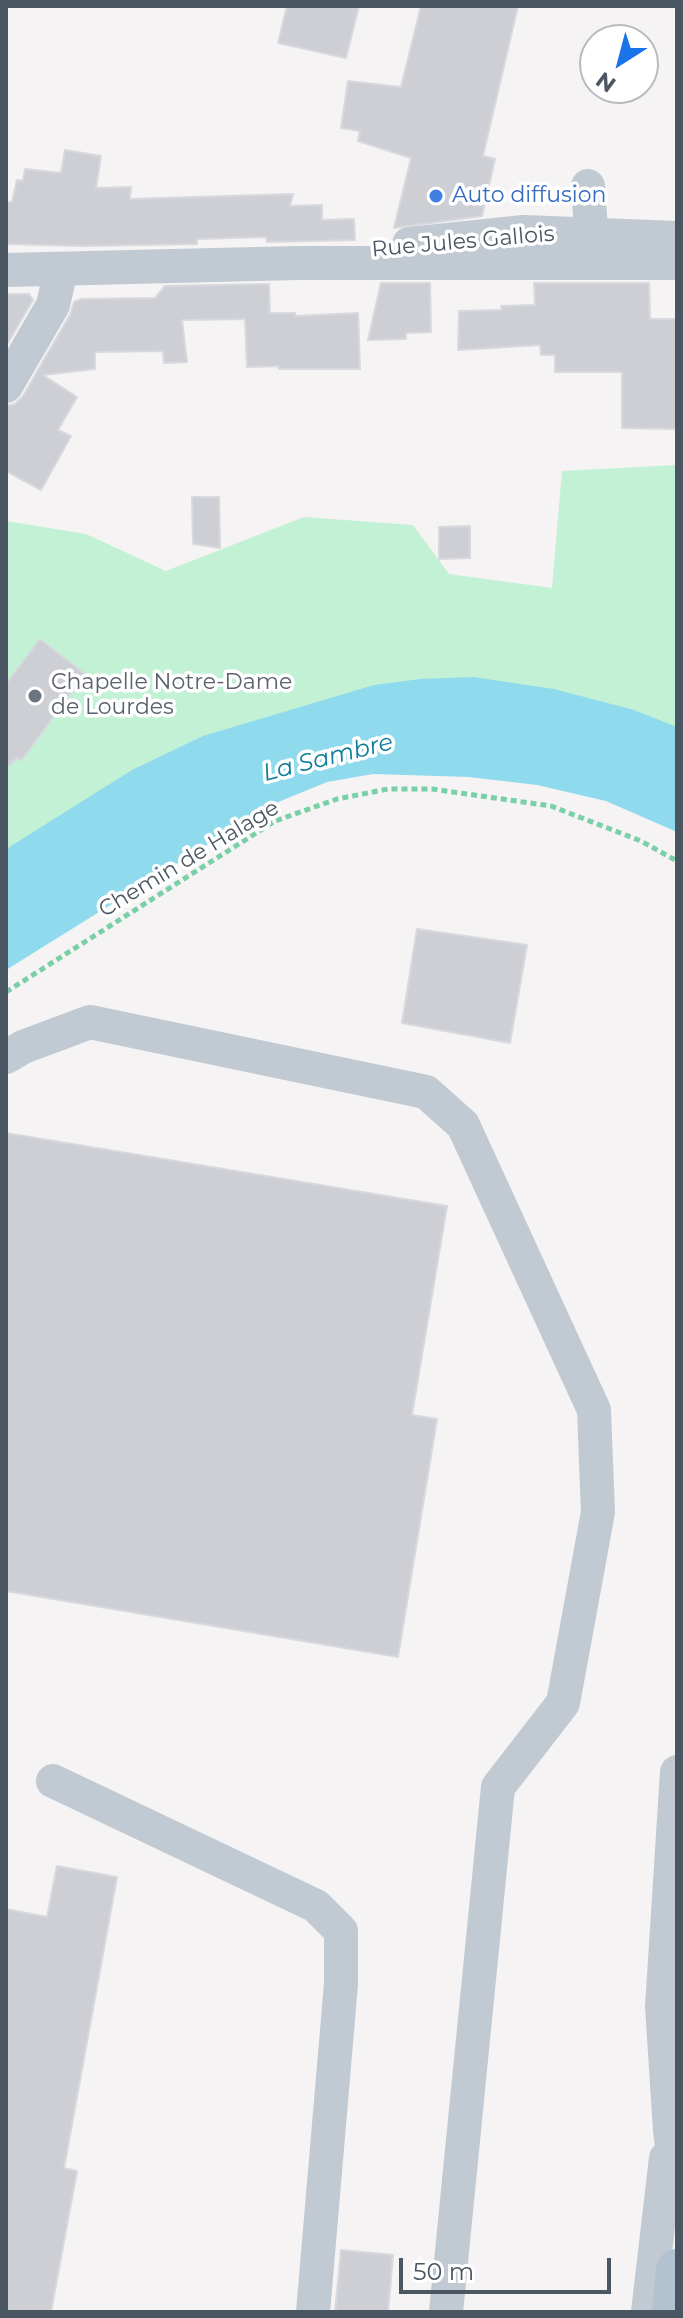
<!DOCTYPE html>
<style>
body{margin:0}
#map{position:relative;width:683px;height:2318px;overflow:hidden;background:#f5f3f3;font-family:Montserrat,sans-serif}
canvas{display:block}
.frame{position:absolute;inset:0;border:8px solid #4a5661;pointer-events:none}
.north{position:absolute;left:579px;top:24px;width:80px;height:80px;box-sizing:border-box;background:#fff;border:2px solid #b7bbc0;border-radius:50%;rotate:216deg;font-size:22px;font-weight:700;line-height:32px;text-align:center;color:#4a5661}
.north::after{content:'';display:block;margin:auto;width:28px;height:36px;background:#1a73e8;clip-path:polygon(50% 0,100% 100%,50% 72%,0 100%)}
.scale{position:absolute;left:399px;top:2258px;width:212px;height:36px;box-sizing:border-box;border:4px solid #4a5661;border-top:0;padding-left:10px;font-size:24px;line-height:28px;white-space:nowrap;color:#4a5661;-webkit-text-stroke:6px #fff;paint-order:stroke}
</style>
<div id="map">
<canvas width="683" height="2318"></canvas>
<div class="frame"></div>
<div class="north">N</div>
<div class="scale">50 m</div>
</div>
<script>
const ctx = document.querySelector('canvas').getContext('2d');
ctx.lineJoin = 'round';
function paint(path, color) { ctx.fillStyle = color; ctx.fill(path, 'evenodd'); }
const poly = rows => new Path2D(rows.map(r => 'M' + r).join(''));
function trace(path, color, width, dash) { ctx.strokeStyle = color; ctx.lineWidth = width; ctx.lineCap = dash ? 'butt' : 'round'; ctx.setLineDash(dash || []); ctx.stroke(path); }
function drawText(font, color, halo, rows, align = 'center') {
  ctx.font = font + ' Montserrat,sans-serif'; ctx.lineWidth = 7; ctx.setLineDash([]); ctx.textBaseline = 'middle'; ctx.strokeStyle = halo; ctx.fillStyle = color; for (const [text, x, y, turn = 0] of rows) {
    ctx.save(); ctx.translate(x, y); ctx.rotate((+turn || 0) * Math.PI / 180); ctx.textAlign = isNaN(turn) ? turn : align; if (halo) ctx.strokeText(text, 0, 0); ctx.fillText(text, 0, 0); ctx.restore();
  }
}
paint(poly([
 [677,465,677,737,485,690,6,875,6,521,86,534,166,571,304,517,413,525,449,574,552,588,562,471]
]), '#c3f1d5');
paint(poly([
 [473,677,554,689,634,710,677,727,677,832,606,801,537,785,469,777,373,774,327,782,271,805,6,970,6,850,11,846,132,770,203,736,374,685,420,679]
]), '#90daee');
const building = poly([
 [287,6,359,6,346,58,278,43,287,6],
 [421,6,518,6,483,156,495,159,482,216,394,228,411,158,358,141,360,131,341,128,348,81,401,87,421,6],
 [65,150,101,156,96,188,131,187,130,199,293,194,290,206,322,205,322,220,354,219,355,240,267,242,266,237,197,239,197,244,82,246,6,244,7,202,12,202,17,180,23,181,25,169,61,173,65,150],
 [381,283,430,283,431,332,406,333,406,339,368,340,381,283],
 [534,283,649,283,650,319,677,319,677,429,622,428,622,372,555,372,555,355,541,355,540,345,458,350,459,311,502,310,501,306,535,305,534,283],
 [269,284,270,313,295,313,295,316,358,313,360,369,279,369,279,366,247,367,245,319,182,320,187,362,164,363,163,351,95,352,95,369,43,375,77,397,58,430,71,436,41,490,6,471,6,406,15,404,23,396,70,315,74,302,81,299,155,298,165,286,269,284],
 [6,294,29,294,33,300,6,346,6,294],
 [192,497,219,497,220,548,193,544,192,497],
 [470,526,470,558,439,559,439,527,470,526],
 [40,639,85,674,21,761,17,758,6,768,6,684,40,639],
 [417,929,527,945,510,1043,402,1023,417,929],
 [6,1133,447,1206,412,1415,437,1419,398,1657,6,1591,6,1133],
 [57,1866,117,1877,64,2168,77,2171,51,2312,6,2312,6,1909,47,1917,57,1866],
 [341,2250,393,2255,388,2312,335,2312,341,2250]
]);
paint(building, '#cdcfd5');
trace(building, '#d7d9de', 2);
trace(poly([
 [6,992,275,821,337,799,388,789,432,789,551,806,641,841,677,861]
]), '#7ad0a6', 5, [6, 4]);
trace(poly([
 [409,244,524,232,677,238],
 [582,250,589,249,592,244,588,186],
 [6,270,298,263,677,263],
 [6,386,53,305,61,269],
 [6,1057,23,1047,90,1022,426,1092,463,1125,594,1410,598,1512,563,1703,498,1787,446,2312],
 [677,1772,662,2007,670,2130,677,2185],
 [53,1781,316,1906,341,1931,341,1984,313,2312],
 [648,2312,666,2158]
]), '#c1cad2', 34);
trace(poly([
 [673,2312,677,2270]
]), '#b3c2d1', 42);
for (const [x, y, r, color] of [
 [436,196,8,"#3f7fe0"],
 [35,696,8,"#6b7280"]
]) { const dot = new Path2D(); dot.arc(x, y, r, 0, 2 * Math.PI); ctx.fillStyle = color; ctx.fill(dot); trace(dot, '#fff', 3); }
drawText('22px', '#366cbe', '#fff', [
 ["Auto diffusion",452,196]
], 'left');
drawText('22px', '#4a5661', '#fff', [
 ["Rue Jules Gallois",463,242,-5],
 ["Chemin de Halage",189,859,-31]
]);
drawText('22px', '#5b616d', '#fff', [
 ["Chapelle Notre-Dame",51,683],
 ["de Lourdes",51,708]
], 'left');
drawText('italic 24px', '#0c7c9b', '#fff', [
 ["La Sambre",328,758,-14]
]);
</script>
